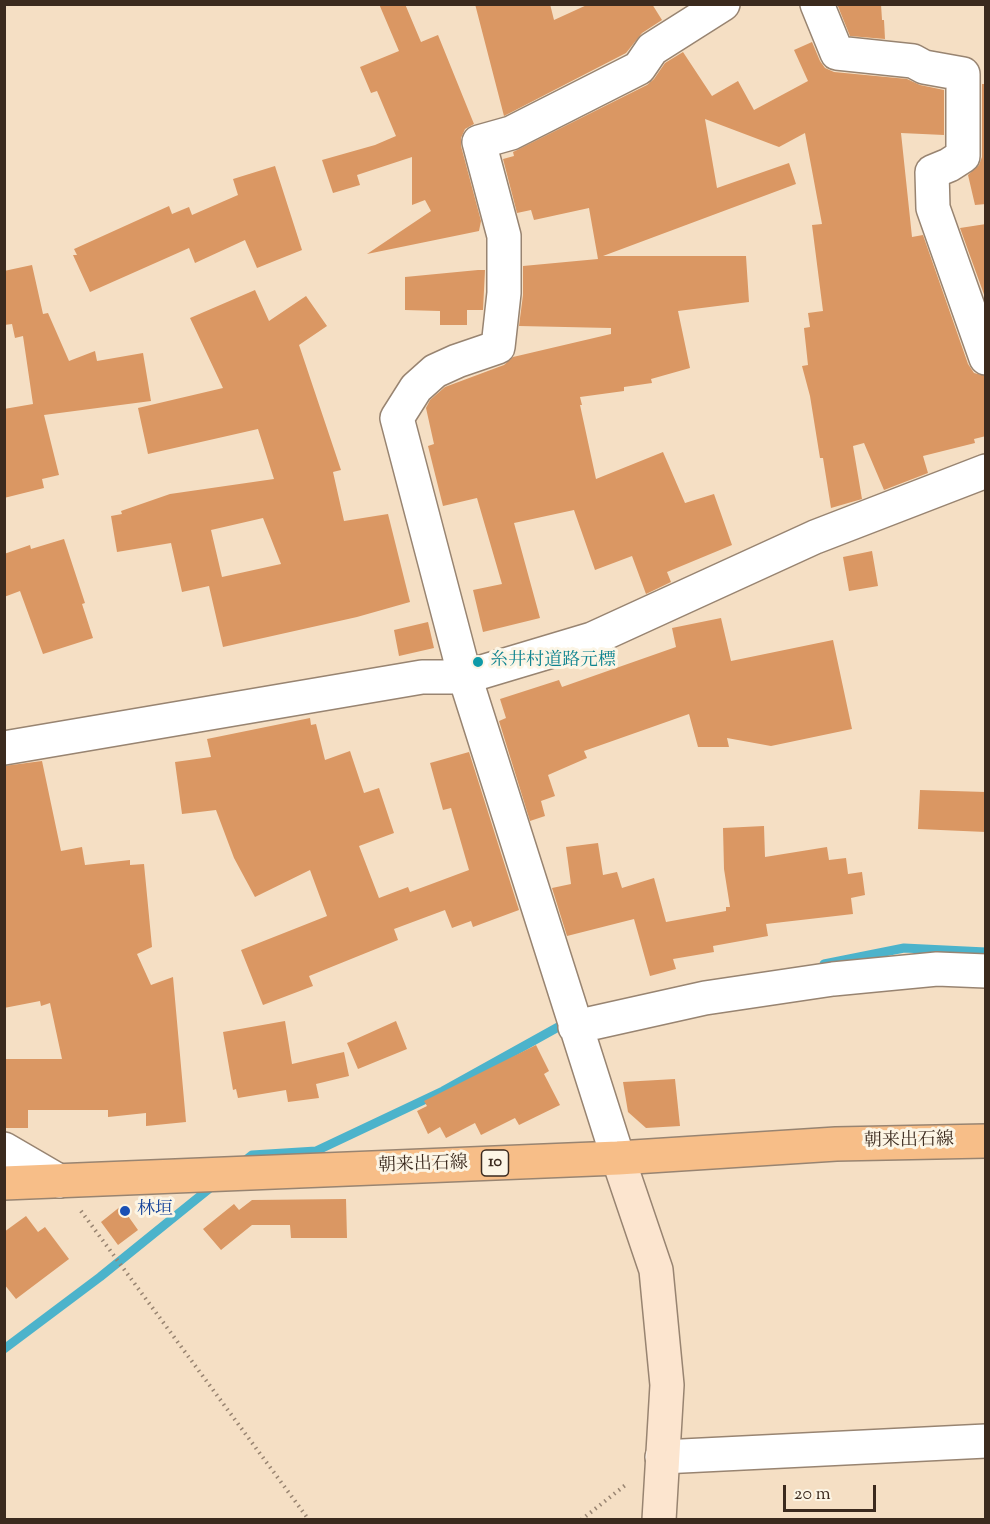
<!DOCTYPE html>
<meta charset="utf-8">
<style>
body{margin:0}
#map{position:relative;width:990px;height:1524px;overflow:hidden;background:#f5dfc4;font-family:"Sorts Mill Goudy",serif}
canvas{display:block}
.frame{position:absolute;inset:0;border:6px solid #3b2a1e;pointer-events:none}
.scale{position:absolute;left:783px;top:1485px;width:93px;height:27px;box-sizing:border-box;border:3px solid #3b2a1e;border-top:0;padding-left:8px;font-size:18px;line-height:21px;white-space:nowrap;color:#3b2a1e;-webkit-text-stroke:4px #fcf5e5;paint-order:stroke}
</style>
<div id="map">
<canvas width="990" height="1524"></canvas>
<div class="frame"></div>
<div class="scale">20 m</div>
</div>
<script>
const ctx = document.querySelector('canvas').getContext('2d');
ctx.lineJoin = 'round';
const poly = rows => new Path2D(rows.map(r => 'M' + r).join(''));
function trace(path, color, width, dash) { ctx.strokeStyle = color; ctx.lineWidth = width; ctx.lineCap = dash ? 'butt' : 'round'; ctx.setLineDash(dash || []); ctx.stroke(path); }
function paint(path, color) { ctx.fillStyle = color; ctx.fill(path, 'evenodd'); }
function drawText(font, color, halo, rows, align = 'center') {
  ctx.font = font + ' "Sorts Mill Goudy","Noto Serif JP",serif'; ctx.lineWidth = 6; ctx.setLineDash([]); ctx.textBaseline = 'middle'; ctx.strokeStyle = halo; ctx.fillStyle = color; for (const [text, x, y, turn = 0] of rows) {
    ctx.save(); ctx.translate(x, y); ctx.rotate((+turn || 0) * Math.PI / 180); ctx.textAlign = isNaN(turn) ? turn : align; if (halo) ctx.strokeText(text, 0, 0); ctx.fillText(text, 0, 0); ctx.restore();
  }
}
trace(poly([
 [824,964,904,948,986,952],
 [242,1163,252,1155,316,1151,443,1091,569,1021],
 [4,1349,100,1277,215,1184]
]), '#4cb3cb', 9);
paint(poly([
 [379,4,405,4,421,42,438,35,474,124,465,129,461,138,461,146,481,221,479,231,367,254,431,211,425,200,412,205,412,157,357,175,360,185,333,193,322,160,375,145,396,136,377,91,371,93,360,67,399,51],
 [475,4,550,4,554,20,589,4,652,4,662,20,642,33,626,53,504,116],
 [837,4,881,4,882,20,884,20,885,39,850,36],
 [812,42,820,61,825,68,834,72,907,79,920,85,944,90,944,135,901,133,912,237,923,235,968,364,974,373,986,376,986,436,974,439,975,443,923,456,928,473,884,490,864,443,853,446,862,499,831,508,823,458,820,458,810,396,802,366,808,365,804,328,810,327,808,313,823,311,812,225,822,224,805,133,779,147,705,119,717,188,789,163,796,184,603,256,746,256,749,302,678,311,690,368,651,379,652,383,624,387,624,391,580,397,582,405,580,405,596,479,663,452,685,503,714,494,732,545,667,572,671,582,646,594,632,556,595,570,574,510,514,523,540,618,483,632,473,590,502,584,477,498,443,506,428,446,434,444,426,408,430,400,445,387,504,365,513,357,611,334,611,328,519,326,523,295,523,266,598,259,589,208,534,220,531,210,517,213,503,159,514,156,513,152,647,85,654,79,665,63,683,52,712,96,738,81,754,110,808,81,794,50],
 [982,84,986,84,986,204,975,205,968,175,979,165,982,157],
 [275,166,302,250,257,268,245,240,195,263,189,248,90,292,73,255,77,255,74,249,169,206,172,214,189,207,192,215,238,195,233,179],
 [986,224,986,300,960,228],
 [32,265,43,314,48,313,69,361,95,351,97,361,143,353,151,401,44,415,59,475,42,479,44,488,4,498,4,409,33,404,23,336,15,338,12,324,4,325,4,271],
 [478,270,485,270,483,310,467,310,467,325,440,325,440,311,405,310,405,277],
 [255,290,269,321,306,296,327,326,299,345,341,470,333,472,344,521,388,514,410,602,357,617,223,647,209,586,182,592,171,543,117,552,111,516,122,514,121,511,170,494,274,479,258,429,148,454,138,408,223,388,190,318],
 [263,518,281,564,222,577,211,530],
 [64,539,85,603,82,604,93,638,43,654,20,591,4,597,4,554,30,545,31,549],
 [872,551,878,586,849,591,843,557],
 [721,618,731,661,833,640,852,729,771,746,727,738,729,747,698,747,689,714,584,751,587,758,548,775,555,796,541,801,545,816,530,821,499,721,506,718,500,699,559,680,562,687,676,647,672,628],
 [428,622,434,648,399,656,394,630],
 [310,718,311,725,316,724,325,760,350,751,364,793,379,788,394,833,359,846,379,898,408,887,410,892,469,870,451,808,443,810,430,763,469,752,519,910,473,927,471,921,452,928,445,910,394,929,398,940,309,976,313,986,263,1005,241,950,327,916,310,870,255,897,234,858,216,810,182,814,175,762,211,757,207,739],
 [42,761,61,851,82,847,85,865,130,860,130,865,144,864,152,947,137,954,151,985,173,977,186,1122,146,1126,146,1113,108,1117,108,1110,28,1110,28,1128,4,1128,4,1059,62,1059,50,1003,41,1006,40,1001,4,1008,4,766],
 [920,790,986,792,986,832,918,829],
 [764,826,765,857,827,847,829,860,846,858,848,874,862,872,865,895,851,898,853,914,766,924,768,936,713,946,714,952,673,959,676,969,650,976,634,919,567,936,552,888,571,884,566,847,598,843,603,875,617,872,622,888,654,878,666,922,726,911,726,907,730,907,724,869,723,828],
 [285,1021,292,1064,344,1052,349,1076,316,1084,319,1098,288,1102,286,1090,238,1098,236,1089,233,1090,223,1032],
 [396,1021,407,1049,358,1069,347,1043],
 [536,1045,549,1071,544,1074,560,1105,519,1125,515,1118,481,1135,475,1123,446,1138,440,1127,428,1134,417,1111,427,1106,424,1101],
 [675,1079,680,1126,646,1128,628,1112,623,1082],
 [346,1199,347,1238,291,1238,290,1225,252,1225,221,1250,203,1229,234,1204,239,1210,252,1200],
 [121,1206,138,1230,118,1245,101,1222],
 [26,1216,38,1232,45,1227,69,1259,16,1299,4,1284,4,1232]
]), '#da9763');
const street = poly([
 [817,4,837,53,913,61,924,67,963,74,963,156,949,165,932,172,933,208,986,358],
 [4,748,422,677,465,677,592,639,815,537,986,471],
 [575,1027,705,998,833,979,937,969,986,971],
 [4,1149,59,1181],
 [618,1158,465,677,397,418,416,388,435,371,457,361,498,347,504,293,504,236,479,142,511,133,639,68,652,49,723,4],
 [662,1457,986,1441]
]);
const secondary = poly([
 [618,1158,656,1270,667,1385,659,1520]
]);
const primary = poly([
 [4,1183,618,1158,836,1144,986,1141]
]);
trace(street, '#988471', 36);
trace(secondary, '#988471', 36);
trace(primary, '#988471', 36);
trace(poly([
 [81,1211,309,1520],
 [581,1520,628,1483]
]), '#988471', 4, [1.5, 4.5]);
trace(street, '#fff', 33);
trace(secondary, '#fce5cf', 33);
trace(primary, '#f7be88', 33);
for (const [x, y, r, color] of [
 [478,662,6,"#0f9aa8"],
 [125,1211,6,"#1a4fb4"]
]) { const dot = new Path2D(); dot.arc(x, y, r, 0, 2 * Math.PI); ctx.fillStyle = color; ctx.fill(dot); trace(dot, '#fcf5e5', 2); }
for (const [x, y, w] of [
 [495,1163,27]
]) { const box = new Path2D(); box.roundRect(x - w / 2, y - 13, w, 26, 4.5); ctx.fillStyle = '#fcf5e5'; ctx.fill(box); trace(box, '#3b2a1e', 1.5); }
drawText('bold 16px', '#3b2a1e', null, [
 ["10",495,1163]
]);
drawText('18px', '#0d838f', '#fcf5e5', [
 ["糸井村道路元標",490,662]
], 'left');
drawText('18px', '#3b2a1e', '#fcf5e5', [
 ["朝来出石線",909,1142,-1],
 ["朝来出石線",423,1166,-2]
]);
drawText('18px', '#164399', '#fcf5e5', [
 ["林垣",137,1211]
], 'left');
</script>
